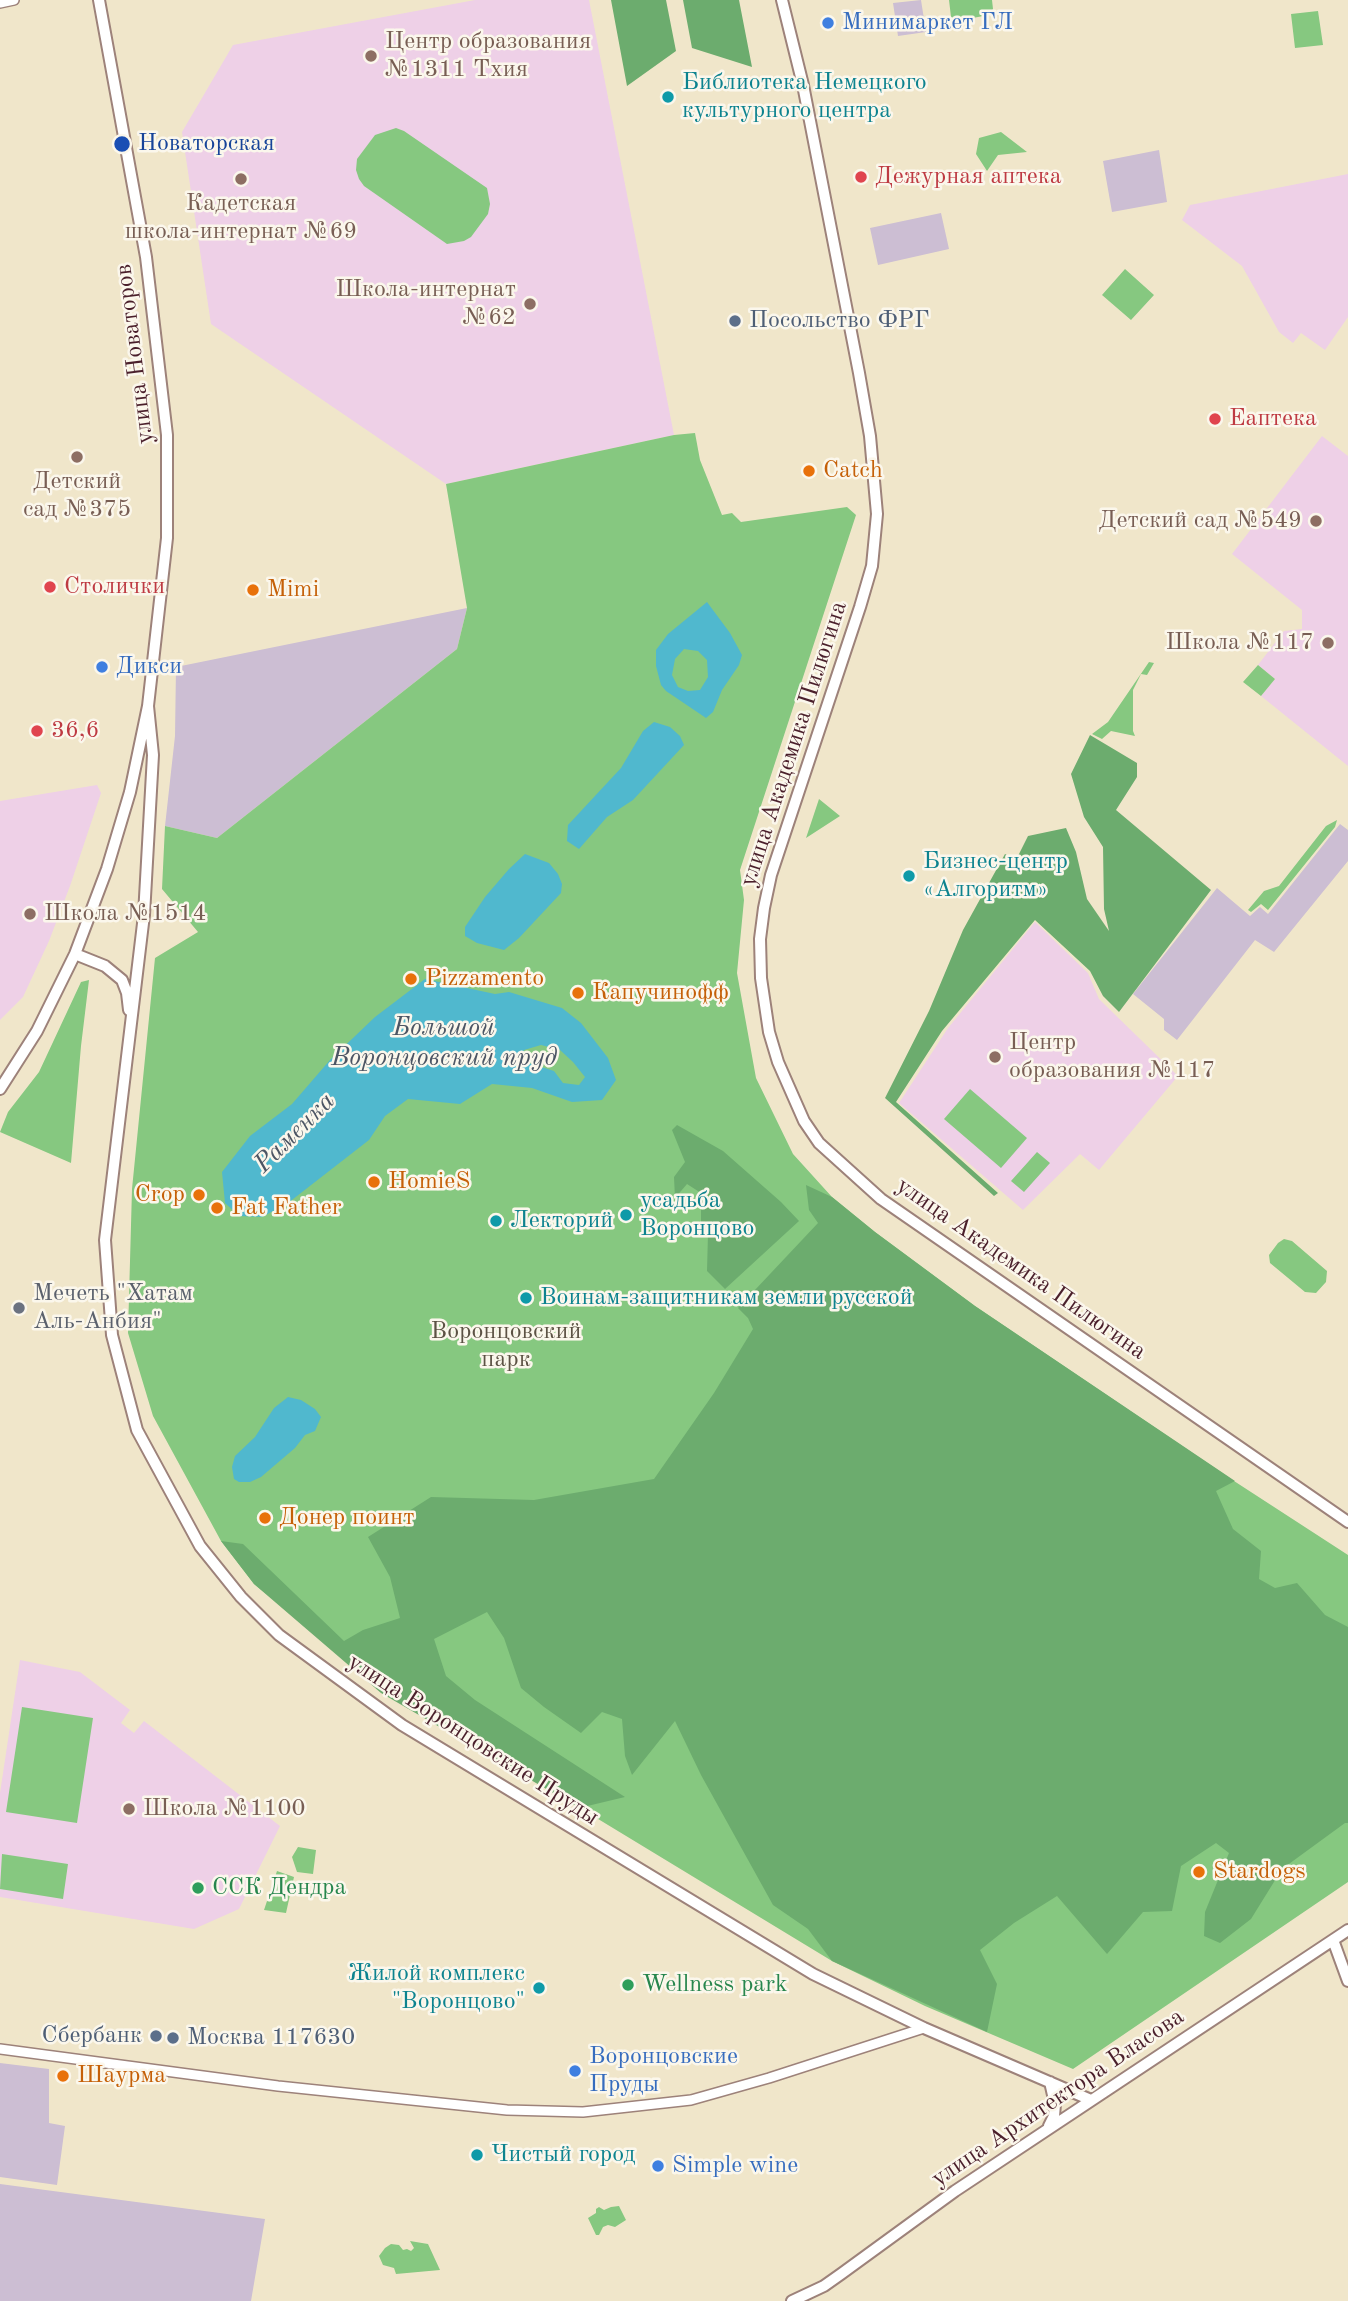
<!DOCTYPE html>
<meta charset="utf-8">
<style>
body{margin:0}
canvas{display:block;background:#f0e6ca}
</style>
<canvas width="1348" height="2301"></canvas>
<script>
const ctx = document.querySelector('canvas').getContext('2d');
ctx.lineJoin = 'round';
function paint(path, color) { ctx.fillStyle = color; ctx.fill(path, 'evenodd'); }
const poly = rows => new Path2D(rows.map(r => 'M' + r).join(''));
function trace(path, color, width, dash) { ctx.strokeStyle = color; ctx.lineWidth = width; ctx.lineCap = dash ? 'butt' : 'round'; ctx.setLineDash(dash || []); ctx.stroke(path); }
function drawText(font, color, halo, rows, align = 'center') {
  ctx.font = font + ' "Old Standard TT",serif'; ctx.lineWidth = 5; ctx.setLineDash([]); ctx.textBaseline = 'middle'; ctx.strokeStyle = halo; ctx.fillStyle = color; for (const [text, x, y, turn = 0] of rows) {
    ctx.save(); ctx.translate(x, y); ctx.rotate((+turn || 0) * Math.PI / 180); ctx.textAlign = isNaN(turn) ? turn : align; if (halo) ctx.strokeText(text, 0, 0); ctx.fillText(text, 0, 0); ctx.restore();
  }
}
paint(poly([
 [475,0,589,0,674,435,446,484,211,324,182,132,233,45],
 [1348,174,1348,317,1325,350,1301,333,1293,343,1279,332,1242,266,1182,220,1190,205],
 [1322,436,1348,456,1348,766,1261,696,1275,679,1258,665,1284,631,1302,629,1302,610,1232,554],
 [97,785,101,793,70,886,49,941,23,997,0,1020,0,801],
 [1035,922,1088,973,1099,999,1178,1076,1099,1170,1080,1154,1023,1210,899,1103,948,1028],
 [20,1660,80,1672,130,1710,121,1723,134,1733,144,1721,280,1826,239,1909,194,1929,0,1897,0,1793]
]), '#eed0e7');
paint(poly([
 [921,0,926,32,898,36,893,3],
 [1159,150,1167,202,1112,212,1103,161],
 [941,213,949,249,878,265,870,228],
 [467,608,457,649,217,838,165,826,175,736,176,667],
 [1340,824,1348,830,1348,861,1274,952,1255,940,1177,1040,1164,1030,1164,1019,1133,994,1217,888,1250,916,1260,907,1268,914],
 [0,2063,49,2069,49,2123,65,2126,57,2185,0,2177],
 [0,2184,265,2219,251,2301,0,2301]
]), '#ccbed3');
paint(poly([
 [949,0,992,0,993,9,989,15,956,21,951,17],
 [1318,11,1323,45,1295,48,1291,14],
 [396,128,404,131,487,188,490,204,488,214,471,237,464,241,447,244,364,186,359,179,356,170,357,159,375,135],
 [1001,132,1027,152,998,155,987,171,976,154,979,138],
 [1125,269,1154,295,1131,320,1102,295],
 [695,433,700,460,722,515,732,513,741,522,847,507,856,515,740,870,744,900,737,973,756,1078,793,1154,832,1197,875,1232,975,1306,1234,1481,1348,1555,1348,1882,1073,2069,925,2006,832,1961,384,1689,254,1584,221,1541,153,1416,128,1333,132,1189,155,958,198,932,162,889,165,826,217,838,457,649,467,608,446,484,674,435],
 [1149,662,1154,663,1147,675,1141,674,1133,690,1133,731,1135,736,1111,731,1102,739,1092,734,1108,722],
 [1258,665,1275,679,1261,696,1243,682],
 [819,799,840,816,806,838],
 [1337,820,1335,827,1268,910,1261,904,1251,912,1248,910,1264,891,1279,886,1326,826],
 [89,980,81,1046,71,1163,0,1132,8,1112,39,1072,81,982],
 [970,1089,1027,1138,1001,1168,944,1119],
 [1037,1152,1050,1163,1024,1192,1011,1181],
 [1284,1239,1292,1241,1327,1271,1326,1282,1316,1293,1305,1292,1270,1263,1269,1255,1278,1243],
 [22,1707,93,1718,77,1823,6,1812],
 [298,1847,316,1850,313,1874,297,1872,292,1857],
 [2,1854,68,1864,63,1899,0,1889],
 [277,1871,294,1877,286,1913,264,1910],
 [619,2206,626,2220,615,2227,608,2225,603,2227,599,2235,596,2235,588,2218,596,2213,596,2209,599,2207,604,2210,611,2207],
 [410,2241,428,2244,440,2270,396,2274,394,2268,383,2265,379,2256,385,2248,391,2244,399,2245,403,2250,407,2249,411,2251,414,2248]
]), '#86c880');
paint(poly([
 [611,0,666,0,676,51,627,86],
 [683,0,739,0,752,67,692,48],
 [1090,735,1137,763,1137,777,1116,810,1211,890,1119,1012,1103,996,1090,971,1035,920,942,1031,896,1102,998,1193,994,1196,885,1098,929,1011,963,930,1005,854,1016,860,1028,836,1066,828,1076,852,1087,899,1109,931,1104,909,1103,847,1084,817,1071,774],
 [677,1125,723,1151,781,1202,799,1221,725,1289,707,1271,708,1234,701,1227,701,1193,687,1184,675,1198,674,1177,685,1162,672,1130],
 [806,1185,832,1197,875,1232,975,1306,1235,1481,1216,1491,1233,1529,1261,1551,1259,1579,1275,1588,1297,1583,1325,1615,1348,1627,1348,1823,1345,1823,1282,1869,1251,1919,1220,1943,1204,1936,1205,1912,1229,1853,1216,1843,1181,1866,1172,1911,1143,1912,1107,1954,1057,1896,1014,1923,980,1950,997,1984,987,2032,832,1961,808,1929,773,1905,701,1775,675,1721,632,1775,625,1756,622,1719,602,1712,581,1733,544,1707,521,1688,504,1638,487,1612,434,1639,446,1676,475,1700,625,1797,579,1808,381,1693,254,1584,221,1541,243,1544,344,1641,363,1630,400,1618,390,1577,368,1537,431,1497,534,1500,654,1479,714,1393,753,1329,748,1318,738,1308,818,1223,809,1210]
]), '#6cac6e');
paint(poly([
 [707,602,730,633,742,655,739,665,722,690,713,712,706,718,666,691,661,685,656,666,656,650,668,634],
 [684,649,698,651,707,660,708,677,700,690,688,691,678,687,672,675,675,659],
 [654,722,670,727,680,736,684,745,633,800,607,817,579,849,567,841,568,825,621,768,643,731],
 [525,854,549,863,558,874,562,884,561,893,519,938,504,950,477,943,465,936,465,927,485,897,509,869],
 [425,979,495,994,509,992,562,1008,581,1023,608,1058,616,1080,602,1100,572,1102,532,1088,492,1084,460,1104,408,1099,385,1116,369,1140,288,1203,262,1217,239,1216,225,1203,222,1172,250,1136,292,1104,330,1060,375,1017],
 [541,1045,560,1050,573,1062,585,1077,579,1085,563,1083,554,1071,519,1060,524,1050],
 [288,1397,301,1400,315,1409,321,1417,315,1431,305,1435,295,1448,261,1477,250,1482,239,1482,234,1479,232,1467,235,1456,255,1437,274,1408]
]), '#50b8ce');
const minor = poly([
 [0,3,14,0],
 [0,2049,278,2086,507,2110,583,2112,691,2100,769,2078,924,2028]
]);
const tertiary = poly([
 [782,0,803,85,859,373,870,436,877,514,872,566,860,607,771,875,764,908,760,939,761,978,769,1032,778,1062,804,1121,819,1143,881,1199,1348,1522],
 [148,706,153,755,144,915,105,1240,112,1335,137,1430,200,1546,241,1597,279,1635,402,1725,813,1974,924,2028,1091,2100],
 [75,954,105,966,122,980,127,993,129,1010],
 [0,1089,37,1031,75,954,107,869,130,792,148,706,167,538,167,435,146,257,99,0],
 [1333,1940,1348,1981],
 [1049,2126,1054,2116,1055,2104,1050,2082],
 [792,2301,824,2286,841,2274,955,2191,1348,1930]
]);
trace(minor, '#9d827a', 12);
trace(tertiary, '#9d827a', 14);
trace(minor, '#fff', 9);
trace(tertiary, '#fff', 10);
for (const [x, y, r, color] of [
 [828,23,7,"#3f7fe0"],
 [371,56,7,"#8d6e63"],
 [668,97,7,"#0f9aa8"],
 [122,144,9,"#1a4fb4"],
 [861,177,7,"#e0444e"],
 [241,179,7,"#8d6e63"],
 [530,304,7,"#8d6e63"],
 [735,321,7,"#5c6f8a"],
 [1215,419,7,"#e0444e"],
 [77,457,7,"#8d6e63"],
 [809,471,7,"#e8710a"],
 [1316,521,7,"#8d6e63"],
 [50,587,7,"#e0444e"],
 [253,590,7,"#e8710a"],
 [1328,643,7,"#8d6e63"],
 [102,667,7,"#3f7fe0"],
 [37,731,7,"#e0444e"],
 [909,876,7,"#0f9aa8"],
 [30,914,7,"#8d6e63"],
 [411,979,7,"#e8710a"],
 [578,993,7,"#e8710a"],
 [995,1057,7,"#8d6e63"],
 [374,1182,7,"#e8710a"],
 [199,1195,7,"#e8710a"],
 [217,1208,7,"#e8710a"],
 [626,1215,7,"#0f9aa8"],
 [496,1221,7,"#0f9aa8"],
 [526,1298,7,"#0f9aa8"],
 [19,1308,7,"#6b7280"],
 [265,1518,7,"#e8710a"],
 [129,1809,7,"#8d6e63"],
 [1199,1872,7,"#e8710a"],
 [198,1888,7,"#2e9e5b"],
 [628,1985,7,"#2e9e5b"],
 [539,1988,7,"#0f9aa8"],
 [156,2036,7,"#5c6f8a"],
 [173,2038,7,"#5c6f8a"],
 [575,2071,7,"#3f7fe0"],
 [63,2076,7,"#e8710a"],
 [477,2155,7,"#0f9aa8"],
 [658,2166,7,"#3f7fe0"]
]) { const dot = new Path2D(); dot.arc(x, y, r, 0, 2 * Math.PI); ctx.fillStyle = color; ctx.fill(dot); trace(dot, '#fbf7ec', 2.5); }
drawText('24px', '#366cbe', '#fbf7ec', [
 ["Минимаркет ГЛ",842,23],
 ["Дикси",116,667],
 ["Воронцовские",589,2057],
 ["Пруды",589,2085],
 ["Simple wine",672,2166]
], 'left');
drawText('24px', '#785e54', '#fbf7ec', [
 ["Центр образования",385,42],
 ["№1311 Тхия",385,70],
 ["Кадетская",241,204,"center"],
 ["школа-интернат №69",241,232,"center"],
 ["Школа-интернат",516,290,"right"],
 ["№62",516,318,"right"],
 ["Детский",77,482,"center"],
 ["сад №375",77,510,"center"],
 ["Детский сад №549",1302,521,"right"],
 ["Школа №117",1314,643,"right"],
 ["Школа №1514",44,914],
 ["Центр",1009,1043],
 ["образования №117",1009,1071],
 ["Школа №1100",143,1809]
], 'left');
drawText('24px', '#0d838f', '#fbf7ec', [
 ["Библиотека Немецкого",682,83],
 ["культурного центра",682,111],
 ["Бизнес-центр",923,862],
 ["«Алгоритм»",923,890],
 ["усадьба",640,1201],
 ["Воронцово",640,1229],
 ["Лекторий",510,1221],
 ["Воинам-защитникам земли русской",540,1298],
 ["Жилой комплекс",525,1974,"right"],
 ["\"Воронцово\"",525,2002,"right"],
 ["Чистый город",491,2155]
], 'left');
drawText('24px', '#164399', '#fbf7ec', [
 ["Новаторская",138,144]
], 'left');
drawText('24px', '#be3a42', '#fbf7ec', [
 ["Дежурная аптека",875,177],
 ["Еаптека",1229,419],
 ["Столички",64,587],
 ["36,6",51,731]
], 'left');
drawText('24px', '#4e5e75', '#fbf7ec', [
 ["Посольство ФРГ",749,321],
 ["Сбербанк",142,2036,"right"],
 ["Москва 117630",187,2038]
], 'left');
drawText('24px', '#4a1f2b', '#fbf7ec', [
 ["улица Новаторов",135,354,-97],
 ["улица Академика Пилюгина",794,744,-72],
 ["улица Академика Пилюгина",1021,1269,35],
 ["улица Воронцовские Пруды",473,1740,33],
 ["улица Архитектора Власова",1058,2098,-34]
]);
drawText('24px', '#c56008', '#fbf7ec', [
 ["Catch",823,471],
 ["Mimi",267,590],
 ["Pizzamento",425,979],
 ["Капучинофф",592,993],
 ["HomieS",388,1182],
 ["Crop",185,1195,"right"],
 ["Fat Father",231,1208],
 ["Донер поинт",279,1518],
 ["Stardogs",1213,1872],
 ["Шаурма",77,2076]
], 'left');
drawText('24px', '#5b616d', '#fbf7ec', [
 ["Мечеть \"Хатам",33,1294],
 ["Аль-Анбия\"",33,1322]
], 'left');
drawText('24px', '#5c5244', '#fbf7ec', [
 ["Воронцовский",506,1332],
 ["парк",506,1360]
]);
drawText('24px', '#27864d', '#fbf7ec', [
 ["ССК Дендра",212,1888],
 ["Wellness park",642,1985]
], 'left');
drawText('italic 26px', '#4c5564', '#fbf7ec', [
 ["Большой",444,1028],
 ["Воронцовский пруд",444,1058],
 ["Раменка",295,1133,-45]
]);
</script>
